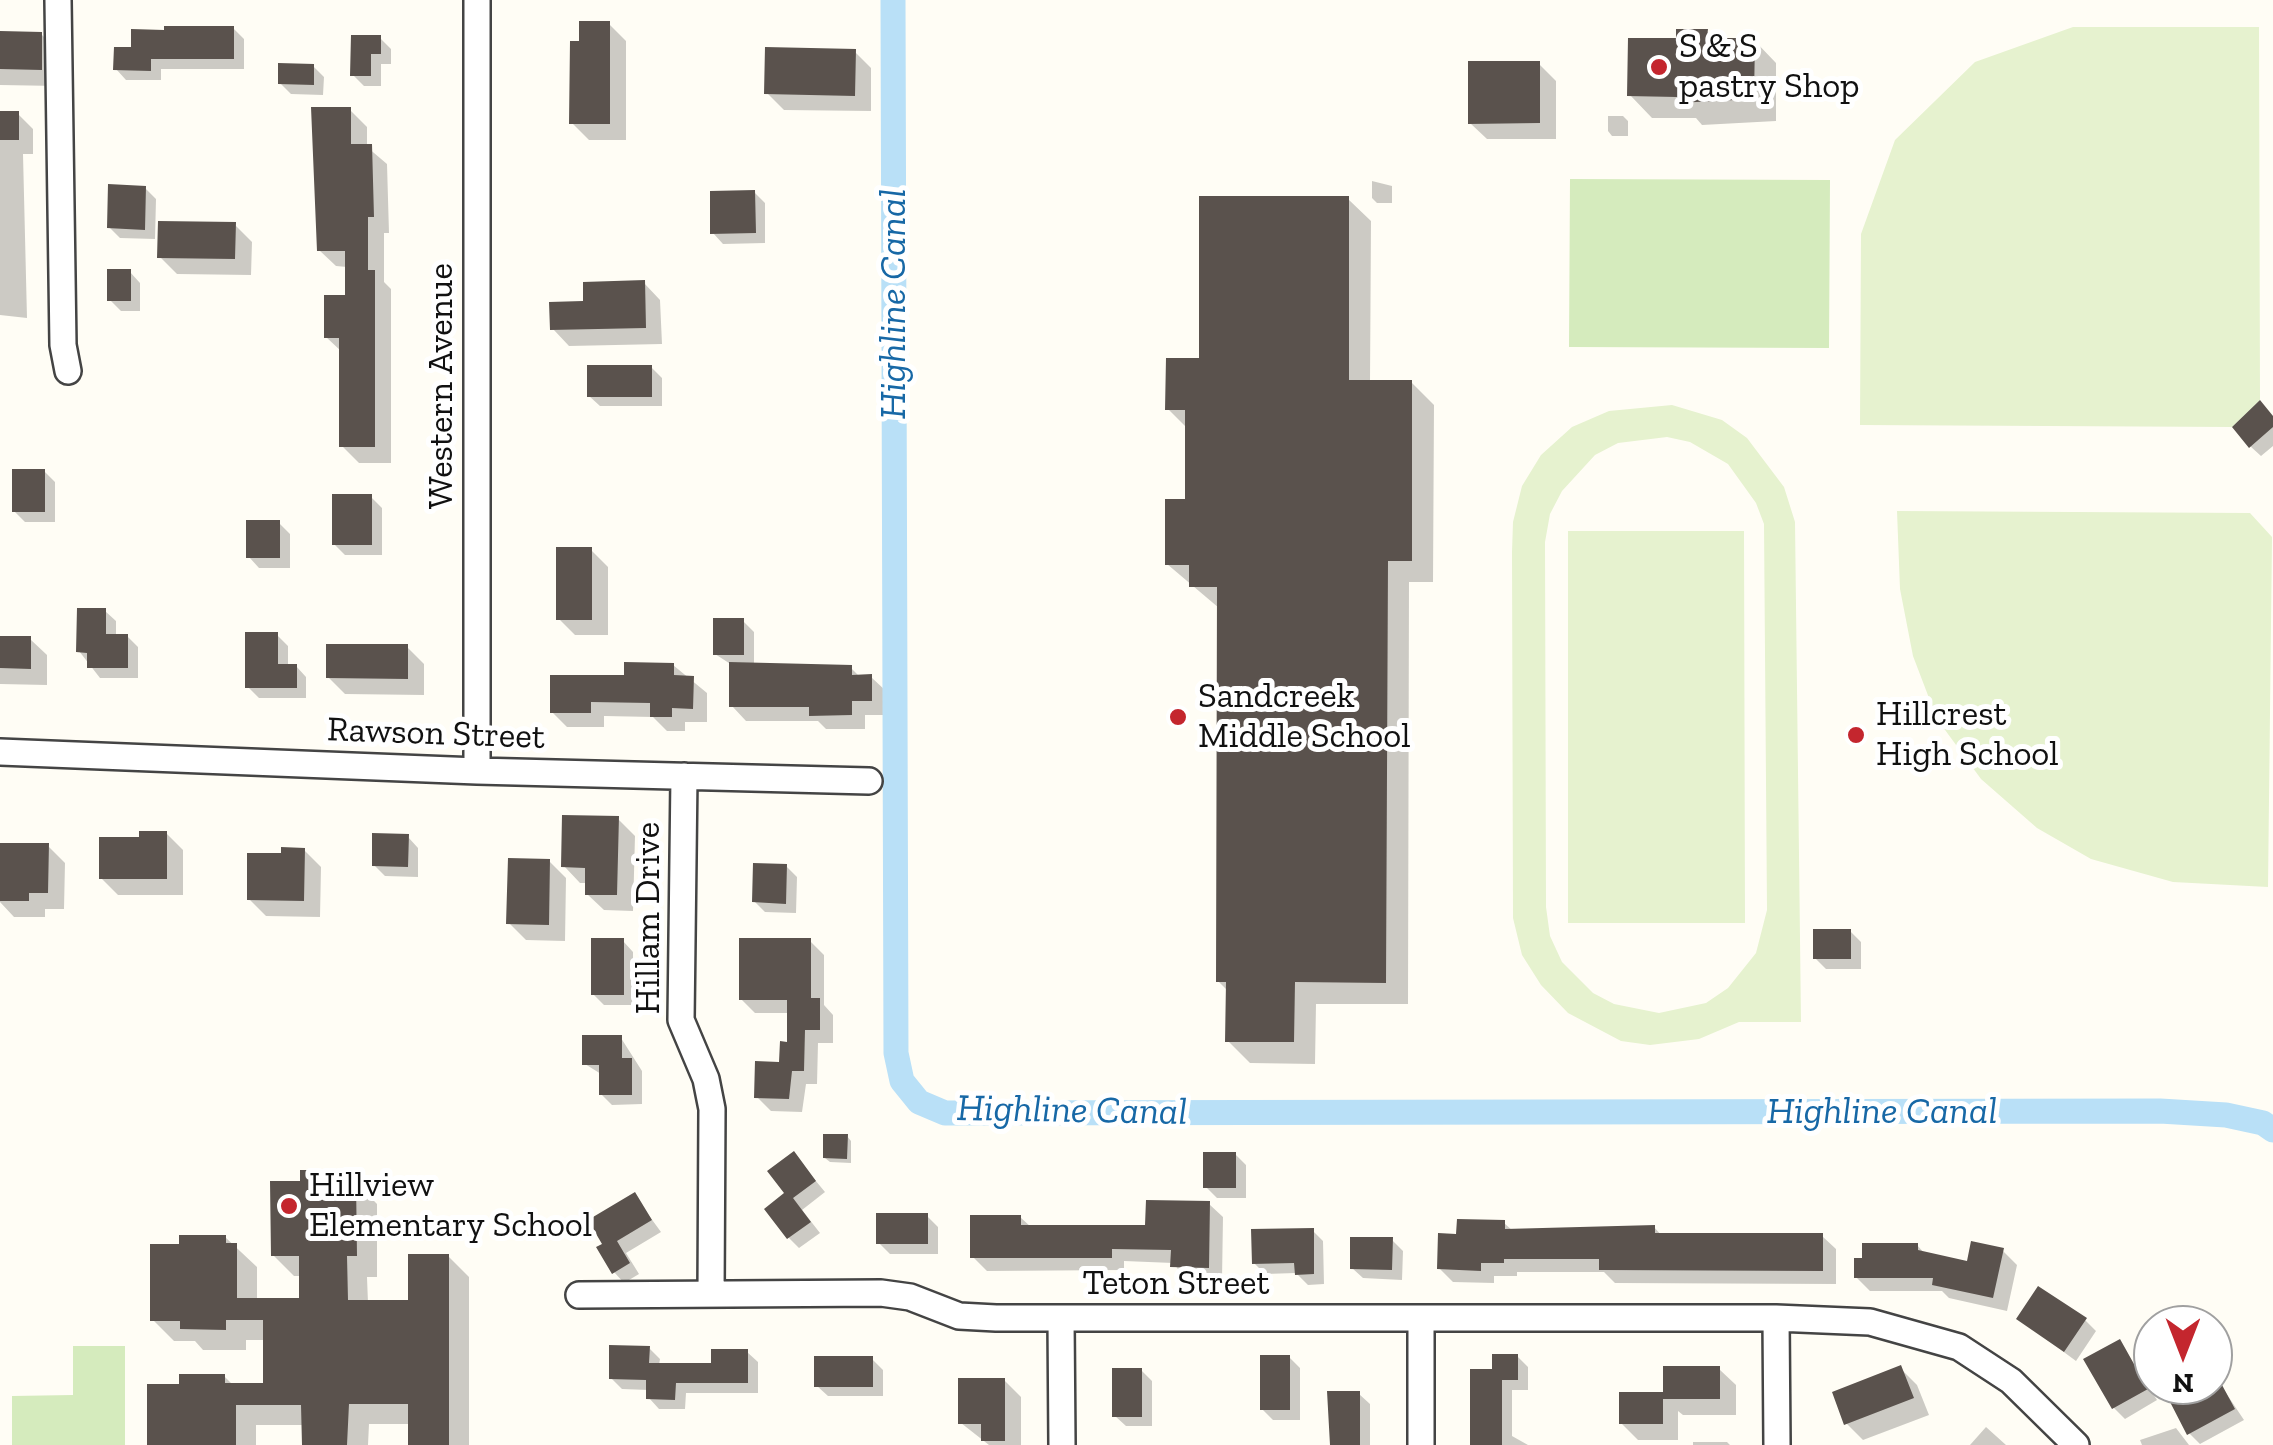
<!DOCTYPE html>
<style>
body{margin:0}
#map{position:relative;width:2273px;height:1445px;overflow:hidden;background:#fffdf5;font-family:"Zilla Slab",serif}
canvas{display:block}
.north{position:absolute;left:2133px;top:1305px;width:100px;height:100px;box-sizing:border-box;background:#fff;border:2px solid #a0a0a0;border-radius:50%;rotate:180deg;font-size:28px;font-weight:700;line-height:40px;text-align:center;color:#111}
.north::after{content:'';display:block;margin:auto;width:35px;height:45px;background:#c4262e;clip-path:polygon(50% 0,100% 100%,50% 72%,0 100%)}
</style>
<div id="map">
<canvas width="2273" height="1445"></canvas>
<div class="north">N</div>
</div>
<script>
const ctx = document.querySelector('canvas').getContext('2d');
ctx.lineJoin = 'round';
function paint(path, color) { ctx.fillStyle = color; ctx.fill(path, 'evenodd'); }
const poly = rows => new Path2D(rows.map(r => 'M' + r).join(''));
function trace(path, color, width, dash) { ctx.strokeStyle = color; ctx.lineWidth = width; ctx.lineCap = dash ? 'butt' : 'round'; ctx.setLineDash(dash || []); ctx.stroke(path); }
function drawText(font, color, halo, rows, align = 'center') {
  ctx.font = font + ' "Zilla Slab",serif'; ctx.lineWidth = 10; ctx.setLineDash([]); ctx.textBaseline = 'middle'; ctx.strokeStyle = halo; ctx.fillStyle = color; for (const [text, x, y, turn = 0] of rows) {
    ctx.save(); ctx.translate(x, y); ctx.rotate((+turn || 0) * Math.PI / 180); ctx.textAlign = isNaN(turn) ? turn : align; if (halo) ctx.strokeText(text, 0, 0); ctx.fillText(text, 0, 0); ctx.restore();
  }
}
paint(poly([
 [1570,179,1830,180,1829,348,1569,347],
 [73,1346,125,1346,125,1445,12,1445,12,1396,73,1395]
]), '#d5ebbd');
paint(poly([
 [2073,27,2259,27,2260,400,2232,427,1860,425,1861,234,1895,140,1975,62],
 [1672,405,1722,420,1747,438,1784,487,1795,522,1801,1022,1739,1022,1699,1039,1650,1045,1621,1041,1568,1013,1541,985,1522,955,1513,918,1512,552,1513,522,1522,486,1541,455,1572,427,1609,411],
 [1667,437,1690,442,1728,464,1756,503,1764,524,1767,910,1756,953,1728,988,1706,1003,1659,1013,1614,1004,1593,993,1562,962,1550,936,1546,907,1545,542,1550,514,1562,491,1595,455,1618,443],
 [1897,511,2250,513,2272,537,2268,887,2173,882,2091,859,2037,828,1981,779,1937,719,1913,656,1900,589],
 [1568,531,1744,531,1745,923,1568,923]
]), '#e6f2cf');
paint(poly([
 [609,24,626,41,626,140,589,140,572,123,582,44],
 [233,28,244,39,244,69,161,69,161,80,126,80,116,69,134,50],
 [1707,32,1715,40,1754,40,1776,63,1776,121,1702,125,1696,118,1652,118,1630,95,1678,41],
 [0,33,41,34,58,51,58,86,0,85],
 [380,38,391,49,391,64,381,64,381,86,364,86,353,75],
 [854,51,871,68,871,111,784,110,767,93],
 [1539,64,1556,81,1556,139,1487,139,1470,123],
 [313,66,324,77,323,95,291,94,280,83],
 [350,110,367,127,367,147,387,164,389,233,384,233,384,282,391,289,391,463,359,463,342,446,342,352,326,337,347,297,347,267,336,266,319,250],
 [0,114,18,114,33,129,33,154,23,154,27,318,0,315],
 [1608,116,1623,116,1628,121,1628,136,1612,136,1608,131],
 [1372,181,1392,186,1392,203,1377,203,1372,198],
 [145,188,156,199,155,239,120,238,109,227],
 [754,192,765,203,765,243,723,244,713,233],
 [1348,199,1371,221,1370,382,1411,382,1434,405,1433,582,1409,582,1408,1004,1316,1004,1315,1064,1250,1063,1228,1041,1228,991,1218,981,1219,608,1167,564,1188,502,1188,429,1168,409,1201,361],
 [235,225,252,242,251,275,177,274,160,257],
 [130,272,140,283,140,311,121,311,110,300],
 [644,283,660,300,662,344,569,346,553,329,586,304],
 [651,367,662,378,662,406,600,406,589,396],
 [2273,417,2273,446,2261,456,2250,446],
 [44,471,55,482,55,522,25,522,14,511],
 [371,497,382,508,382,555,345,555,334,544],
 [279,523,290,534,290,568,259,568,249,557],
 [591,550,608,567,608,635,575,635,558,618],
 [105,611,116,621,116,636,127,636,138,647,138,678,100,678,79,651],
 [743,621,754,632,754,665,851,668,860,677,871,677,886,691,886,715,865,715,865,729,826,729,818,721,746,721,732,706,732,665,715,654],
 [277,635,288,646,288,666,296,666,306,677,306,698,259,698,248,687],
 [0,638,30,639,47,655,47,685,0,684],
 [407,647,424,664,424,695,345,694,328,677],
 [673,665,707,693,707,722,685,722,685,731,667,731,653,717,604,716,604,727,567,727,552,712,627,677],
 [618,819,635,836,633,911,604,910,587,894,587,883,580,883,564,866],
 [166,833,183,850,183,895,118,895,101,878,141,839],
 [408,837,418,848,418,877,385,876,374,865],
 [0,845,48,846,65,863,64,909,45,909,45,917,14,917,0,902],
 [304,850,321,867,320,917,266,916,249,899,283,856],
 [549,861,566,878,565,941,526,940,509,923],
 [786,866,797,877,796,913,765,912,754,901],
 [1850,931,1861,942,1861,969,1826,969,1815,958],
 [623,941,633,952,633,1005,604,1005,593,994],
 [810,941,824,955,824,1005,833,1015,833,1043,818,1043,817,1084,806,1084,802,1112,771,1111,757,1097,782,1064,790,1044,790,1013,755,1013,741,999],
 [621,1038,642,1071,642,1104,612,1105,601,1094,601,1074,585,1064],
 [847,1136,851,1141,851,1163,830,1162,825,1158],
 [1235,1154,1246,1165,1246,1198,1217,1198,1206,1187],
 [796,1157,825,1192,802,1210,820,1233,799,1248,789,1238,787,1194],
 [346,1172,377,1204,377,1277,367,1277,368,1303,411,1303,448,1256,469,1277,469,1445,411,1445,411,1424,369,1424,368,1445,303,1445,303,1425,256,1425,256,1445,150,1445,181,1386,224,1376,233,1385,265,1385,266,1340,246,1340,246,1350,203,1350,195,1341,174,1341,153,1320,181,1247,225,1237,257,1267,257,1301,301,1301,301,1276,294,1276,273,1255,303,1183],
 [634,1195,661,1232,626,1253,639,1274,624,1283,614,1272,605,1245],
 [1209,1204,1223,1217,1222,1280,1187,1280,1173,1263,1124,1261,1124,1270,987,1271,973,1257,1020,1217,1031,1227,1148,1227],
 [927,1216,938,1227,938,1254,890,1254,879,1243],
 [1504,1223,1513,1231,1654,1227,1662,1236,1822,1236,1836,1249,1836,1284,1615,1283,1604,1272,1517,1272,1517,1276,1494,1276,1494,1283,1453,1282,1439,1268,1458,1236],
 [1312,1230,1323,1241,1324,1284,1308,1285,1296,1273,1265,1274,1254,1263],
 [1392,1240,1403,1251,1402,1280,1363,1278,1352,1268],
 [1917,1245,1925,1254,1969,1264,2003,1251,2017,1265,2007,1311,1949,1298,1942,1291,1870,1291,1856,1277],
 [2019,1319,2085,1320,2096,1331,2076,1361],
 [2119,1342,2157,1400,2125,1419,2114,1408],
 [649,1348,660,1359,659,1365,713,1365,747,1352,758,1362,758,1393,686,1393,685,1409,659,1409,649,1398,649,1390,622,1389,611,1378],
 [1517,1356,1528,1367,1528,1390,1512,1390,1512,1436,1528,1445,1471,1445,1495,1372],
 [1289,1357,1300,1368,1300,1420,1273,1420,1262,1409],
 [872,1359,883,1370,883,1396,828,1396,817,1386],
 [1900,1368,1917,1385,1929,1415,1863,1440,1846,1423],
 [1719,1369,1736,1385,1736,1415,1683,1415,1678,1411,1678,1440,1638,1440,1621,1423,1662,1395],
 [1141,1370,1152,1381,1152,1426,1126,1426,1115,1416],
 [2216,1378,2244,1420,2200,1444,2189,1433,2202,1385,2213,1385],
 [1004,1380,1021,1397,1021,1445,989,1445,961,1423],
 [1359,1394,1370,1404,1370,1445,1331,1445],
 [1986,1427,2006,1445,1970,1445],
 [2176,1428,2189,1445,2142,1445,2140,1440],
 [1693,1442,1727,1442,1730,1445,1693,1445]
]), '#0003');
trace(poly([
 [893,0,896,1053,902,1081,919,1102,945,1113,2160,1111,2226,1115,2263,1123,2273,1130]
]), '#b9e0f7', 25);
paint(poly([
 [579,21,610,21,610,124,569,124,570,41,579,41],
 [164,26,234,26,234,59,151,59,151,71,113,70,114,47,131,47,131,29,164,30],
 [1676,29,1708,29,1707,38,1755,38,1754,99,1677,103,1677,97,1627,96,1628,38,1676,38],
 [0,31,42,32,42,70,0,69],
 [351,35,381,35,381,54,371,54,371,76,350,76],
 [765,47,856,49,855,96,764,94],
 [1468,61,1540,61,1540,123,1468,124],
 [278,63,314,64,314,85,278,84],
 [311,107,351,107,351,144,372,144,374,217,368,217,368,270,375,270,375,447,339,447,339,338,324,338,324,295,345,295,345,251,317,251],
 [0,111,19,111,19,140,0,140],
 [108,184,146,186,145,230,107,228],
 [755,190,756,233,710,234,710,191],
 [1199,196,1349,196,1349,380,1412,380,1412,561,1388,561,1386,983,1295,982,1294,1042,1225,1042,1226,982,1216,982,1217,587,1189,587,1189,565,1165,565,1165,499,1185,499,1185,410,1165,410,1166,358,1199,358],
 [158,221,236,222,235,259,157,258],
 [107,269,131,269,131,301,107,301],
 [645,280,646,328,550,330,549,302,583,301,583,282],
 [587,365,652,365,652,397,587,397],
 [2260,400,2273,416,2273,427,2249,448,2232,427],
 [12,469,45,469,45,512,12,512],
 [332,494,372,494,372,545,332,545],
 [246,520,280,520,280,558,246,558],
 [556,547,592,547,592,620,556,620],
 [77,608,106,608,106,634,128,634,128,668,87,668,87,653,76,652],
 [713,618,744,618,744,655,713,655],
 [245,632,278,632,278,664,297,664,297,688,245,688],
 [0,636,31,636,31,669,0,668],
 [326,644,408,644,408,679,326,678],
 [624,662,674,663,674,675,694,676,693,709,672,708,672,717,650,717,650,703,591,702,591,713,550,713,550,675,624,675],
 [729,662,852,665,852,675,872,674,872,701,852,701,852,715,809,716,809,707,729,707],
 [562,815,619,816,617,895,585,895,585,868,561,867],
 [139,831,167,831,167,879,99,879,99,837,139,837],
 [372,833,409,834,408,867,372,866],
 [0,843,49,843,48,893,29,893,29,901,0,901],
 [281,847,305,848,304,901,247,900,247,853,281,853],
 [508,858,550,859,549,925,506,924],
 [753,863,787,864,786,904,752,902],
 [1813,929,1851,929,1851,959,1813,959],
 [591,938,624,938,624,995,591,995],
 [739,938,811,938,811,998,820,998,820,1030,805,1030,804,1071,792,1071,789,1099,754,1098,755,1061,779,1062,780,1041,787,1042,787,1000,739,1000],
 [582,1035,622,1035,622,1058,632,1058,632,1095,599,1095,599,1065,582,1065],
 [823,1134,848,1134,847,1159,823,1158],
 [794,1151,816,1181,793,1198,811,1222,787,1239,764,1209,784,1193,767,1171],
 [1203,1152,1236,1152,1236,1188,1203,1188],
 [300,1170,347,1170,347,1180,356,1180,357,1256,347,1256,348,1300,408,1300,408,1254,449,1254,449,1445,408,1445,408,1404,349,1404,347,1445,302,1445,301,1405,236,1405,236,1445,147,1445,147,1384,179,1384,179,1374,225,1374,225,1383,263,1383,263,1320,226,1320,226,1330,180,1329,180,1321,150,1321,150,1244,179,1244,179,1235,226,1235,226,1243,237,1243,237,1298,299,1298,299,1256,271,1256,270,1181,300,1181],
 [635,1192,652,1220,617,1241,630,1263,612,1274,596,1247,602,1244,588,1220],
 [1146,1200,1210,1201,1209,1268,1170,1267,1171,1250,1112,1249,1112,1258,970,1258,970,1215,1021,1215,1021,1225,1145,1225],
 [876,1213,928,1213,928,1244,876,1244],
 [1457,1219,1505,1220,1505,1229,1655,1225,1655,1233,1823,1233,1823,1271,1599,1270,1599,1259,1504,1259,1504,1263,1481,1263,1481,1271,1437,1269,1438,1233,1456,1234],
 [1314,1228,1314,1274,1295,1275,1294,1263,1252,1264,1251,1229],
 [1350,1237,1393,1237,1392,1270,1350,1269],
 [1971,1241,2004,1248,1993,1298,1932,1285,1933,1278,1854,1278,1854,1258,1862,1258,1862,1243,1918,1243,1918,1250,1967,1261],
 [2038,1286,2087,1318,2064,1352,2016,1319],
 [2120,1339,2148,1389,2112,1409,2083,1359],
 [609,1345,650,1346,649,1363,711,1363,711,1349,748,1349,748,1383,676,1383,675,1400,646,1399,646,1380,609,1379],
 [1492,1354,1518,1354,1518,1380,1502,1380,1502,1445,1470,1445,1470,1369,1492,1369],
 [1260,1355,1290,1355,1290,1410,1260,1410],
 [814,1356,873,1356,873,1387,814,1387],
 [1901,1365,1914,1398,1844,1425,1832,1392],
 [1663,1366,1720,1366,1720,1399,1663,1399],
 [1112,1368,1142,1368,1142,1417,1112,1417],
 [958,1378,1005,1378,1005,1441,981,1441,981,1424,958,1424],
 [2197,1385,2222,1385,2235,1409,2187,1435,2169,1400],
 [1327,1391,1360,1391,1360,1445,1330,1445],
 [1619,1392,1663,1392,1663,1424,1619,1424]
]), '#5a524d');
const minor = poly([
 [58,0,63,345,68,371],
 [477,0,477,771],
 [0,752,477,771,869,781],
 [684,776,681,1020,706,1079,712,1109,711,1294],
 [579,1295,881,1293,910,1297,959,1316,996,1318,1776,1318,1870,1322,1959,1347,2011,1381,2076,1445],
 [1776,1318,1777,1445],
 [1061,1319,1062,1445],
 [1421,1445,1421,1319]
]);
trace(minor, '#444', 30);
trace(minor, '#fff', 25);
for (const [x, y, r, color] of [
 [1659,67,10,"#c4262e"],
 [1178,717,10,"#c4262e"],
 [1856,735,10,"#c4262e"],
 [289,1206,10,"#c4262e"]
]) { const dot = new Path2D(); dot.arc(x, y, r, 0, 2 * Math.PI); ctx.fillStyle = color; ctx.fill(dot); trace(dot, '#fff', 4); }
drawText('35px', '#111', '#fff', [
 ["S & S",1679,47],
 ["pastry Shop",1679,87],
 ["Sandcreek",1198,697],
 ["Middle School",1198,737],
 ["Hillcrest",1876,715],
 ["High School",1876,755],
 ["Hillview",309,1186],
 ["Elementary School",309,1226]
], 'left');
drawText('35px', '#111', '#fff', [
 ["Western Avenue",442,386,-90],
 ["Rawson Street",436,734,2],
 ["Hillam Drive",649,918,-90],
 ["Teton Street",1176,1284]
]);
drawText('italic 38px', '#1768a6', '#fff', [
 ["Highline Canal",894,304,-90],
 ["Highline Canal",1072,1111,1],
 ["Highline Canal",1882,1112]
]);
</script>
